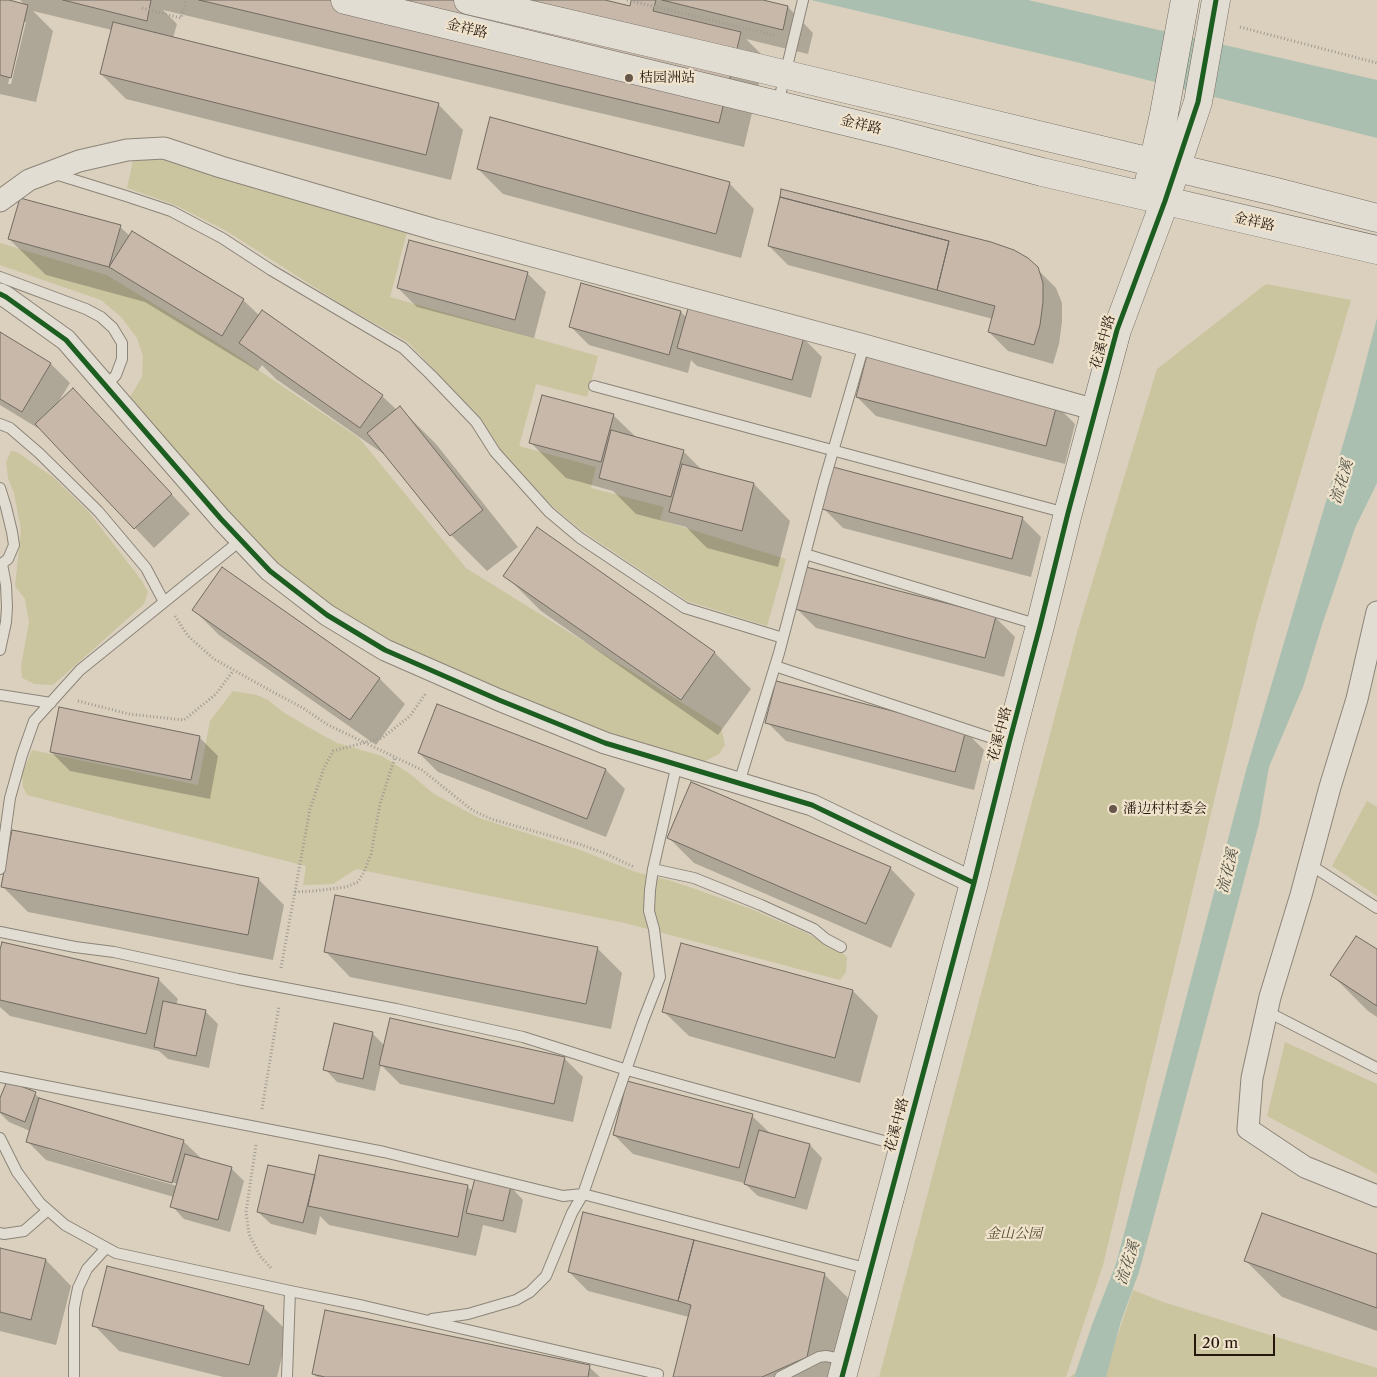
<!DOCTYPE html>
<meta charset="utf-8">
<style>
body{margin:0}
#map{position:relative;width:1377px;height:1377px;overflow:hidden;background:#dad0bd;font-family:"Libre Caslon Text",serif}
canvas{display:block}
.scale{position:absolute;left:1194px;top:1334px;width:81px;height:22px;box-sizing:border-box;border:2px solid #27160c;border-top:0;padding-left:6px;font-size:15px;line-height:18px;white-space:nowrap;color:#27160c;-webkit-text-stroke:4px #efe3cc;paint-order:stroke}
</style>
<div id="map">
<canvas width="1377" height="1377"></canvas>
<div class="scale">20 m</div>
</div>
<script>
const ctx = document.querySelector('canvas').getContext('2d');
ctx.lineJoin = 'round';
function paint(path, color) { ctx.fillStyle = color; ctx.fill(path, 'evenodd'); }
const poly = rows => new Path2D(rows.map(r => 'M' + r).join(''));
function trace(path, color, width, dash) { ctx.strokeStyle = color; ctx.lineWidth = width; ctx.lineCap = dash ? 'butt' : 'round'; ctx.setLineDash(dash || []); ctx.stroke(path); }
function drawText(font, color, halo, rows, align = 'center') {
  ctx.font = font + ' "Libre Caslon Text","Noto Serif SC",serif'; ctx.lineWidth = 4.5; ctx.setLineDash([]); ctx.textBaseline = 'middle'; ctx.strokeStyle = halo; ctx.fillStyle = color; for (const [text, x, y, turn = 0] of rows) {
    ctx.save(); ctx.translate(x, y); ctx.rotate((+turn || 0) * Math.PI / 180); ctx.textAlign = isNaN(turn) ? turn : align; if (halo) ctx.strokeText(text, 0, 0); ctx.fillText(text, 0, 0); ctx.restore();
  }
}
paint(poly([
 [162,155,408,228,390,297,598,356,587,397,536,384,519,446,596,467,591,488,664,507,660,520,786,559,767,626,687,601,581,530,551,505,501,450,481,419,408,342,344,306,225,230,173,204,127,188,134,156],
 [0,243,107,275,229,350,359,438,466,568,721,727,725,745,719,754,705,761,682,759,606,735,387,643,274,566,129,399,142,377,143,356,137,338,121,317,101,300,0,265],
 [1266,284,1351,300,1257,621,1103,1265,1066,1377,879,1377,1078,629,1157,369],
 [11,451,17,452,53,477,88,511,142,581,148,592,144,604,53,685,35,684,22,678,21,666,29,622,25,599,15,586,21,530,14,493,8,478,6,462],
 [233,691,257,695,268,700,283,712,308,727,337,743,382,756,410,774,434,794,479,818,580,850,636,872,668,880,698,890,751,909,804,932,841,952,847,957,846,972,840,980,625,923,356,869,333,884,303,885,306,866,27,795,23,787,22,774,32,750,198,785,210,721],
 [1367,801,1377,807,1377,896,1332,866],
 [1285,1042,1377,1084,1377,1174,1267,1116],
 [1133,1290,1163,1302,1377,1368,1377,1377,1070,1377,1116,1340]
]), '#cac49f');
paint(poly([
 [811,0,1028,0,1377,80,1377,138,1076,62],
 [1377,318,1377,483,1355,528,1322,625,1303,687,1269,767,1259,824,1173,1146,1139,1272,1121,1321,1106,1377,1074,1377,1093,1322,1116,1264,1247,767,1354,407]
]), '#abbfb1');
paint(poly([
 [0,0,25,5,20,0,599,0,631,7,632,0,758,0,788,7,813,33,808,54,746,39,765,58,744,147,163,10,177,24,173,38,438,104,463,130,451,180,126,99,101,74,112,30,33,11,53,31,36,102,0,94],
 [23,22,26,22,11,84,8,84],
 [478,169,729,183,754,209,741,258,503,194],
 [120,227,130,236,243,300,260,316,382,396,397,410,400,408,436,444,518,547,487,571,451,535,388,457,276,379,262,365,258,371,145,302,46,275,9,239],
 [769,246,1027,259,1056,288,1062,303,1062,322,1059,344,1053,364,1008,351,989,332,993,319,788,265],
 [527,273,546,292,534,338,417,307,398,288],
 [681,312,687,318,803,338,822,357,811,398,697,366,691,360,688,373,589,345,570,326],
 [0,334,51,364,70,383,57,404,92,409,190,514,154,548,42,429,41,430,0,405],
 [857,397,1056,405,1075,424,1065,464,876,416],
 [613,415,637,438,683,451,704,472,754,484,790,521,778,567,707,548,686,527,636,514,613,491,566,478,530,442],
 [824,509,1022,518,1041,537,1031,577,843,528],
 [222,569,380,679,405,704,376,745,219,635,194,610],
 [807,569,996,618,1015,637,1004,677,816,628,797,609],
 [505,575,715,653,751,689,718,735,541,611],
 [438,705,606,770,625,789,606,837,438,772,419,753],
 [767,722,965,731,984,750,974,790,786,741],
 [199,737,218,756,210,799,70,771,51,752],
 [669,838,890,868,915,894,891,948,694,863],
 [259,880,284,905,273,960,28,912,3,887],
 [597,948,622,973,611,1029,350,977,325,951],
 [1377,951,1377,1017,1368,1011,1332,975],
 [0,955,159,980,178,999,176,1005,205,1011,218,1024,209,1068,168,1059,159,1051,10,1016,0,1007],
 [853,991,878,1016,860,1083,689,1036,663,1011],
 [335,1025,373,1034,385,1046,564,1058,583,1077,573,1122,400,1084,381,1065,375,1091,337,1082,325,1069],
 [35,1094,42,1100,183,1141,203,1160,232,1169,244,1181,230,1232,184,1219,172,1206,174,1197,46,1160,27,1141,30,1131,9,1122,0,1113,0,1101],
 [48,1147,178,1184,177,1186,48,1149],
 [752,1116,772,1135,810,1145,822,1158,807,1210,758,1196,744,1183,633,1154,614,1135],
 [320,1156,468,1187,473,1192,511,1187,523,1200,516,1233,483,1225,476,1256,329,1225,320,1216,316,1235,271,1224,258,1212,315,1178],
 [0,1249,46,1260,71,1286,56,1345,0,1331],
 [1377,1255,1377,1331,1282,1297,1246,1261],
 [569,1272,824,1274,849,1299,833,1377,674,1377,689,1317,588,1291],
 [263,1307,288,1332,277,1377,223,1377,119,1351,94,1325],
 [589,1367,600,1377,317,1377,313,1374]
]), '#0003');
const building = poly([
 [0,0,9,0,28,5,11,78,0,75,0,0],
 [63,0,151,0,147,21,63,0],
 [199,0,605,0,630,6,631,0,656,0,653,11,741,32,719,123,199,0],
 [662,0,763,0,788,6,783,30,662,0],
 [113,22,439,103,426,155,100,74,113,22],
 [490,117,730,182,716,234,477,169,490,117],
 [781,189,991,242,1014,250,1028,258,1038,267,1043,283,1043,302,1040,325,1034,345,988,332,995,306,937,290,949,241,780,197,781,189],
 [780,197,949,241,937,290,768,246,780,197],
 [20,198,121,225,109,267,8,239,20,198],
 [132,231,244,299,222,336,109,267,132,231],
 [409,240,528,272,515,320,397,288,409,240],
 [581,283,681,311,669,355,569,327,581,283],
 [689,305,804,337,792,380,677,348,689,305],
 [262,310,383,395,360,428,239,343,262,310],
 [0,332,51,363,22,412,0,399,0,332],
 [867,355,1057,404,1046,446,856,397,867,355],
 [73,388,172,494,134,529,35,424,73,388],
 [542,395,614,414,601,462,529,443,542,395],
 [400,406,483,510,450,536,367,433,400,406],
 [611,430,684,450,671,497,599,478,611,430],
 [682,464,754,483,742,531,669,512,682,464],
 [833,467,1023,517,1012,559,822,509,833,467],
 [537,527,715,652,681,700,503,576,537,527],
 [222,567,380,678,350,720,192,610,222,567],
 [806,567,996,616,985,658,795,609,806,567],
 [776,681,966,730,955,772,765,723,776,681],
 [437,704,606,769,587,819,418,753,437,704],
 [59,707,200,736,191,780,50,752,59,707],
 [691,782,891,867,866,924,667,838,691,782],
 [12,830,259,878,248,935,1,887,12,830],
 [335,895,598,947,586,1004,324,952,335,895],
 [1356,936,1377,949,1377,1006,1330,975,1356,936],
 [2,942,159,978,146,1034,0,1000,0,950,2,942],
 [681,943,853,990,835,1058,662,1012,681,943],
 [163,1001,206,1010,196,1056,154,1047,163,1001],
 [390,1018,565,1057,554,1104,379,1065,390,1018],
 [334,1023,373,1032,363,1079,323,1070,334,1023],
 [7,1081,36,1092,25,1122,0,1112,0,1098,7,1081],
 [627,1081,753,1114,739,1168,613,1135,627,1081],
 [39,1098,184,1140,172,1183,26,1142,39,1098],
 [759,1130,810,1144,795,1198,744,1184,759,1130],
 [185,1154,232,1167,218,1220,170,1207,185,1154],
 [319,1155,468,1185,458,1237,308,1206,319,1155],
 [268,1165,315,1175,303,1223,257,1212,268,1165],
 [475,1178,511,1186,503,1221,466,1213,475,1178],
 [583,1212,694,1240,678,1301,568,1272,583,1212],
 [1262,1213,1377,1254,1377,1308,1244,1261,1262,1213],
 [694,1240,825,1273,807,1357,762,1377,673,1377,691,1305,678,1301,694,1240],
 [0,1248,46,1259,31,1320,0,1312,0,1248],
 [107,1266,264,1306,249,1365,92,1326,107,1266],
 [325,1310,590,1365,588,1377,325,1377,312,1374,325,1310]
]);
paint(building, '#c7b8aa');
trace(building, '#736b61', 1);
const lane = poly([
 [778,104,803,0],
 [55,174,126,196,171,211,222,238,271,270,403,348,431,375,476,422,495,452,549,512,580,538,685,608,783,638],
 [0,277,86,309,101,317,113,328,122,343,122,359,116,375,106,386],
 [594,386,1066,513],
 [0,424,10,428,39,453,98,511,146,568,164,602],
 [0,488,6,507,12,532,14,545,8,559,0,565],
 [805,554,1039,625],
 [0,650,6,622,7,607,6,585,2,564],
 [775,666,1007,743],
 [0,695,51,703],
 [739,783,779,653,824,482,864,345],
 [1309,864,1377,908],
 [0,869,10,798,22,755,34,721,80,670,241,540],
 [653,869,694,878,761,905,814,929,826,939,841,947],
 [0,932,75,947,114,952,238,979,396,1009,523,1037,627,1070,902,1146],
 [1266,1011,1377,1068],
 [0,1077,384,1152,563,1196,583,1194,643,1021,660,977,654,929,649,911,650,890,653,869,677,764],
 [0,1138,17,1172,40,1203,65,1225,116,1253,290,1291,364,1306,658,1374],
 [0,1233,4,1234,24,1231,48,1210],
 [432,1319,468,1314,516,1300,530,1292,546,1276,572,1213,583,1194,869,1269],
 [74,1377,74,1308,78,1288,87,1269,106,1248],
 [287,1377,290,1291],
 [780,1377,819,1357,826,1356,846,1360]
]);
const street = poly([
 [0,201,29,180,79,161,127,150,164,148,221,167,436,230,864,345,1096,410],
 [0,294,6,297,66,340,221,519,270,571,327,615,385,650,499,700,605,743,812,805,974,883],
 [1377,612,1357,699,1330,787,1301,895,1270,997,1252,1078,1248,1129,1305,1167,1377,1196]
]);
const secondary = poly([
 [345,0,893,133,1042,172,1377,250],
 [468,0,754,67,1273,191,1377,218],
 [1149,182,1164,114,1185,0],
 [842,1377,974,883,1009,743,1040,626,1068,513,1117,330,1165,201,1198,102,1216,0]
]);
trace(lane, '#8c8478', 12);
trace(street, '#8c8478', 23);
trace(secondary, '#736b61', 29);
trace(poly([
 [627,0,777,36],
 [142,8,181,18,186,0],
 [1240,27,1377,63],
 [175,616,188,636,214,659,271,691,303,708,328,725,422,770,472,810,491,819,579,844,604,853,634,867],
 [78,701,129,714,184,720,216,694,233,671],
 [295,892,314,891,346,887,358,882,364,872,371,854,380,804,395,757],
 [281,968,310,809,324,768,333,751,382,738,410,716,426,693],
 [262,1109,279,1006],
 [256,1145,246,1212,249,1234,260,1256,271,1268]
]), '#9f9a91', 3, [1, 2.5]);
trace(lane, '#e2ddd3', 10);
trace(street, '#e2ddd3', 21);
trace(secondary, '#e2ddd3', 28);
trace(poly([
 [0,294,6,297,66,340,221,519,270,571,327,615,385,650,499,700,605,743,812,805,974,883],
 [842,1377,974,883,1009,743,1040,626,1068,513,1117,330,1165,201,1198,102,1216,0]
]), '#1b5e20', 5);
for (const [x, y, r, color] of [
 [629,78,5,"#66574a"],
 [1113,809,5,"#66574a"]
]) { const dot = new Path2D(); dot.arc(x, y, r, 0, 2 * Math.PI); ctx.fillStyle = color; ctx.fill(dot); trace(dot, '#efe3cc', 2); }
drawText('14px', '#27160c', '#efe3cc', [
 ["金祥路",467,29,14],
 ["金祥路",861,125,14],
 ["金祥路",1254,222,13],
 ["花溪中路",1103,342,-74],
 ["花溪中路",1000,734,-75],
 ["花溪中路",897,1125,-75]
]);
drawText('14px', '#27160c', '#efe3cc', [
 ["桔园洲站",639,78],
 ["潘边村村委会",1123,809]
], 'left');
drawText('italic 14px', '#544831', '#efe3cc', [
 ["金山公园",1014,1234]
]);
drawText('italic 15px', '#4e4f44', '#efe3cc', [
 ["流花溪",1342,482,-73],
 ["流花溪",1228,871,-76],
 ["流花溪",1128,1263,-72]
]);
</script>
